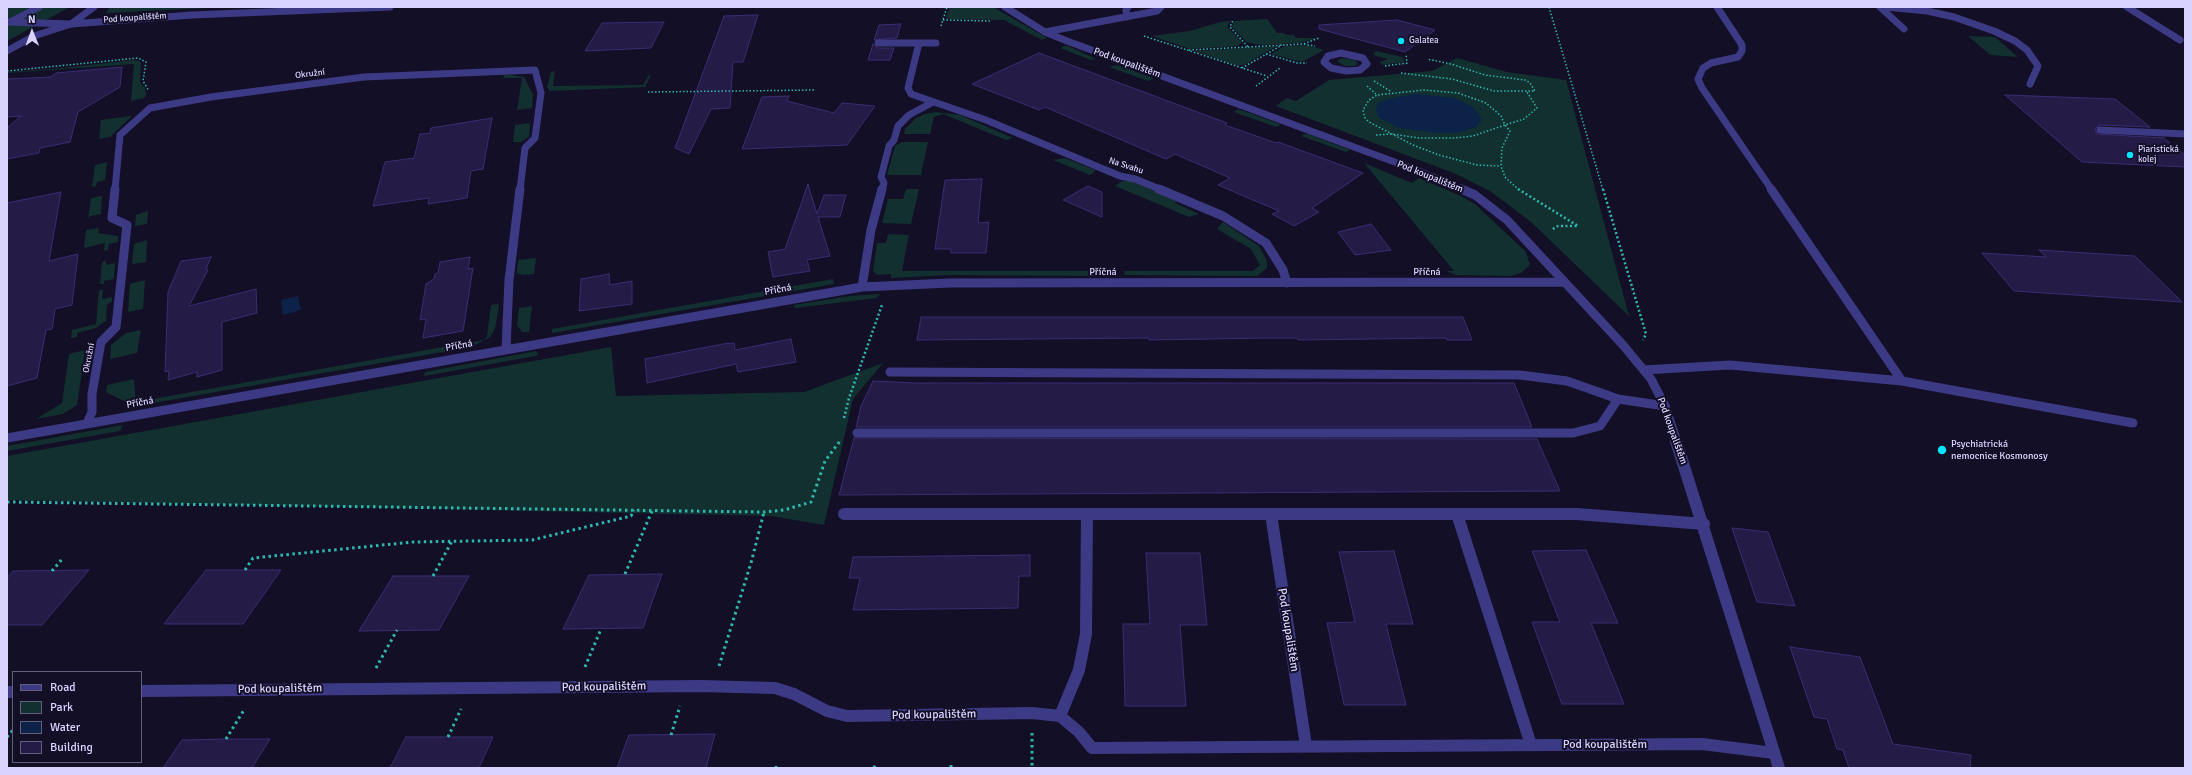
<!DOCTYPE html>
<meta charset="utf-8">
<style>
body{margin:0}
#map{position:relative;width:2192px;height:775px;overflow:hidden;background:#130f26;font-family:Signika,sans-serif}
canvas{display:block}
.frame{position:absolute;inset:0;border:8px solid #d9d4ff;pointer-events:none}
.legend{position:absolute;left:12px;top:671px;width:130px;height:92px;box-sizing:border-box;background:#130f26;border:1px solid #625e7d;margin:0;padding:5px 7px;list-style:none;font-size:12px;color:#d9d4ff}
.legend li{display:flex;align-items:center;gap:8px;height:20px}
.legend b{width:20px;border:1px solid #625e7d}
.north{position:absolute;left:12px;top:12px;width:40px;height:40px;-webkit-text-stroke:3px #130f26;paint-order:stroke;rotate:359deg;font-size:11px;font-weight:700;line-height:16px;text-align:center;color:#d9d4ff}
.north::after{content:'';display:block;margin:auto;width:14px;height:18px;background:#d9d4ff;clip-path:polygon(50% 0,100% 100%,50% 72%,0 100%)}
</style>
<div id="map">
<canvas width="2192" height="775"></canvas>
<div class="frame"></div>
<ul class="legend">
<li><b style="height:5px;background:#3d3a85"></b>Road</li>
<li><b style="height:11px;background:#12302f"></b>Park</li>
<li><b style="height:11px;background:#0c2248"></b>Water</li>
<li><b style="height:11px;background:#241b47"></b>Building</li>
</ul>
<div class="north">N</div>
</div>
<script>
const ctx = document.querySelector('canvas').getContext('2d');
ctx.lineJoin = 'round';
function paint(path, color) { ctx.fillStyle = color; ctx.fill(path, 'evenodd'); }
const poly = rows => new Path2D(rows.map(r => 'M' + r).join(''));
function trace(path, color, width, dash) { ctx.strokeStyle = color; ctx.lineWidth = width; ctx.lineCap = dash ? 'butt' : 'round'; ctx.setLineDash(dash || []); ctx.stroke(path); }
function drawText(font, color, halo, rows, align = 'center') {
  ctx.font = font + ' Signika,sans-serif'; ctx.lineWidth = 4; ctx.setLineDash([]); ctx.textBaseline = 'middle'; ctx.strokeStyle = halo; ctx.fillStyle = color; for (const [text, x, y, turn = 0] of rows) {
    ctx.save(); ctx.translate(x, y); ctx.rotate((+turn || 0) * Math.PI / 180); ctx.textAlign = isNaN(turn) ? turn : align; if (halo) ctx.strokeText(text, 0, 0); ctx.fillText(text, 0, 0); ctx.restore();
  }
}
paint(poly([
 [7,7,70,7,7,41],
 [110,7,228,7,106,13],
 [950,7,993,7,1047,38,1042,40,1004,20,948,19,946,18],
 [1267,19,1277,33,1283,33,1287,35,1294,35,1296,38,1317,38,1300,43,1260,45,1246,42,1232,27,1234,21],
 [1230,21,1227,27,1242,42,1238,46,1190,49,1152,36,1190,31,1220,22],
 [1968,36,1995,37,2018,57,1990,55],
 [1307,45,1324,50,1302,62,1271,54,1285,46],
 [1065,46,1068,46,1096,59,1091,60,1060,48],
 [1277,46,1244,65,1236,65,1195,51],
 [1376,51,1403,57,1404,62,1382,65,1380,62,1388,59,1376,56,1373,54],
 [1342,58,1355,60,1358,64,1354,66,1344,66,1337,61],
 [1457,58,1507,72,1566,80,1629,316,1531,222,1490,191,1456,174,1276,106,1287,98,1296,101,1329,80,1432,71],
 [135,60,141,62,140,82,145,88,146,96,144,98,131,101,134,64,7,73,7,72,52,69],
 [1117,65,1153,78,1153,79,1148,81,1109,67],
 [555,71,553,86,643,85,649,75,651,75,645,87,550,91,547,87,551,72],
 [505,74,524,77,533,95,532,108,517,110,522,78,503,78],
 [1238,109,1280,124,1280,125,1276,127,1234,112],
 [935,112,960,115,1013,138,1006,140,943,114,934,117,930,134,904,134,905,129,916,118,925,114],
 [130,116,132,116,110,137,99,139,101,120],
 [528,123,530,124,529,137,521,142,513,142,515,125],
 [1305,134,1308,134,1350,150,1346,152,1301,136],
 [902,142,928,142,921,175,887,175,895,146],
 [1065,158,1095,170,1095,171,1090,175,1053,160],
 [107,162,105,180,97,182,96,186,92,187,95,165],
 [1364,163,1412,183,1419,178,1461,196,1475,204,1526,252,1530,265,1521,273,1511,276,1456,275,1446,271,1454,271],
 [1122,181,1132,181,1177,200,1175,203,1199,214,1189,217,1115,186],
 [906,189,919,189,911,224,882,223,888,199,903,199],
 [102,196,101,214,90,216,88,219,91,198],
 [148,211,147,224,135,226,136,215],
 [1223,222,1259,246,1267,261,1267,268,1257,276,1125,275,1124,271,1253,271,1260,265,1251,249,1217,229],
 [99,228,98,233,118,236,118,242,109,244,108,250,104,251,105,243,84,248,86,230],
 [888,234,909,235,902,271,1109,271,1105,276,948,275,891,278,891,274,877,275,873,271,877,243,886,243],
 [147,240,146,262,132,264,134,244],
 [536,258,534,274,522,275,517,273,518,260],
 [106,261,106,265,115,263,114,279,104,281,104,284,100,284,102,262],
 [833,279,834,284,552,333,552,329],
 [145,280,143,309,128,312,130,284],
 [99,290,103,290,102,299,112,297,112,301,107,305,106,321,96,328,77,333,77,337,71,338,72,330,96,324],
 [880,294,877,298,795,308,794,305,850,296],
 [497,304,499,305,495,329,490,337,471,347,148,404,145,402,128,403,106,392,107,385,134,379,136,402,483,340,487,337,491,305],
 [532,306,529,332,522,332,517,325,519,308],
 [141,330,137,353,110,359,111,345,126,333],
 [611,347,616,396,804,392,883,363,853,399,824,525,771,516,7,500,7,456],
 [85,350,77,405,63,414,36,419,62,403,69,354],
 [536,351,538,354,536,356,424,376,425,372],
 [123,425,120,431,7,451,7,446]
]), '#12302f');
paint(poly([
 [1416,94,1455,98,1473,107,1482,120,1476,127,1458,133,1436,133,1399,128,1378,117,1376,109,1378,103,1388,99],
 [298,296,301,310,283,315,281,300]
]), '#0c2248');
const building = poly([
 [758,15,743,62,733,62,730,108,711,109,689,154,675,148,724,16,758,15],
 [1397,20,1435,30,1405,52,1319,29,1319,25,1397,20],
 [664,22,651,48,585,51,602,23,664,22],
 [901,24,897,38,874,40,879,25,901,24],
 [873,44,878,48,894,48,890,60,868,60,873,44],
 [1039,53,1227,123,1225,125,1276,143,1278,142,1363,173,1312,208,1319,212,1294,226,1272,214,1279,211,1218,185,1230,178,1175,154,1166,159,1045,107,1039,110,972,84,1039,53],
 [122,67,120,87,78,112,70,142,40,148,39,153,7,159,7,128,21,116,7,117,7,79,51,77,56,73,122,67],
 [2005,95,2115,99,2150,127,2100,125,2095,129,2097,134,2164,138,2185,155,2185,167,2082,162,2005,95],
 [789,96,787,101,834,113,842,103,875,106,847,145,742,149,762,97,789,96],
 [492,118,483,169,471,171,467,198,428,204,429,198,373,206,385,162,414,158,420,134,430,133,431,128,492,118],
 [982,179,978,223,989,222,986,253,951,253,951,249,935,249,945,180,982,179],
 [808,184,817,214,824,195,846,195,840,217,818,217,830,256,807,260,810,271,773,277,768,252,785,249,808,184],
 [1088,186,1102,192,1102,217,1063,200,1088,186],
 [61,192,49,261,78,254,72,305,55,309,52,329,46,330,37,378,7,386,7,203,61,192],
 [1371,224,1391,250,1355,255,1338,232,1371,224],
 [2039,250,2135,256,2182,302,2014,291,1982,253,2046,257,2039,250],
 [211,257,206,269,208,270,189,306,256,289,257,313,222,322,222,370,197,377,197,372,168,380,169,371,165,372,168,292,181,261,211,257],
 [470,257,468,269,473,268,463,331,423,338,426,319,420,320,426,284,434,279,435,274,438,273,440,262,470,257],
 [609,274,610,285,632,281,632,304,579,311,581,279,609,274],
 [921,317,1463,317,1472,340,1447,340,1446,338,1298,340,1297,338,1268,338,1149,340,1149,338,917,340,921,317],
 [791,339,796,362,738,372,736,364,647,383,645,359,723,344,734,343,735,350,791,339],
 [873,381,915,383,1514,383,1532,427,856,427,861,406,873,381],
 [854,438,1537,439,1560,491,839,495,854,438],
 [1732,528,1768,532,1795,606,1757,602,1732,528],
 [1586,550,1618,623,1591,623,1624,704,1562,704,1532,622,1560,622,1532,551,1586,550],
 [1394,551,1413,624,1386,624,1406,705,1344,705,1327,623,1355,622,1339,552,1394,551],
 [1146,553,1200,553,1207,625,1180,625,1186,706,1125,706,1123,624,1150,624,1146,553],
 [1030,555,1030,576,1019,576,1018,608,853,610,860,578,849,578,853,557,1030,555],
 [89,570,42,625,7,625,7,578,13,571,89,570],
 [206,570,281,570,243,624,164,624,206,570],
 [662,574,643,628,563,629,589,575,662,574],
 [393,576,469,576,439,630,359,631,393,576],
 [1790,647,1860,657,1893,744,1971,755,1970,768,1849,768,1843,750,1837,749,1827,719,1814,717,1790,647],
 [715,734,706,768,617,768,629,735,715,734],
 [406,737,493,737,479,768,390,768,406,737],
 [226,739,270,739,252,768,163,768,182,740,226,739]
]);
paint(building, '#241b47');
trace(building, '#3b2d73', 1);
trace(poly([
 [1549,7,1603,190],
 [943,20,992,21],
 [941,26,947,7],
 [1144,36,1267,76],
 [1304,44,1315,46],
 [1248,47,1303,44,1319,38],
 [1189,50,1248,47,1230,27,1233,20],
 [1266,54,1297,63,1307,63],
 [1385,66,1407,63,1406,54],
 [1242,68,1282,45],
 [7,71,138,58,146,62,143,81,149,91],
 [1401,73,1452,79,1494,91,1535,91,1530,83,1525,80,1485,75,1451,64,1427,59],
 [1374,81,1392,92],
 [1256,86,1280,68],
 [1367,86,1377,95,1369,100,1363,110,1365,118,1369,122,1413,145,1439,155,1477,165,1500,166],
 [648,92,816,90],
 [1376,135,1391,134,1419,138,1454,138,1473,136,1505,125,1501,116,1486,103,1458,93,1424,90,1377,95],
 [1519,190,1505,177,1501,166,1502,148,1510,131,1505,125,1524,119,1537,108,1527,92]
]), '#2fb8b0', 1.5, [1.5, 2]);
trace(poly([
 [1518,189,1578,226,1558,226,1551,230],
 [1603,189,1646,334,1643,340],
 [844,418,849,398,882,305]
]), '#2fb8b0', 2.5, [2, 2.5]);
trace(poly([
 [7,502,764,512,784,510,811,502,825,461,840,441],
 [245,570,253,558,413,542,532,540,631,516,634,510],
 [52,571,63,558],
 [625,574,652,511],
 [433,576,452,541],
 [719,666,751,563,764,512],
 [585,667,601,629],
 [376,668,397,630],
 [1032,733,1032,768],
 [671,735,680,706],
 [7,737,13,730],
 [448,737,461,709],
 [226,739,244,710],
 [951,765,951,768],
 [776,766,776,768],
 [874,768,875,765]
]), '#2fb8b0', 3, [2.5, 3.5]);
trace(poly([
 [1717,7,1742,45,1742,51,1738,57,1711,63,1703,68,1698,79,1702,88,1772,190],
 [1880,7,1904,29],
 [1886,7,1927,11,1954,17,1994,31,2015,41,2027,50,2038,66,2030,84],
 [2127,7,2180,40],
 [12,21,39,7],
 [7,22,71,24],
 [1341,53,1363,58,1367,64,1360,70,1346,71,1331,68,1324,62,1328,56,1341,53],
 [2100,130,2185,134]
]), '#3d3a85', 7);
trace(poly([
 [1771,189,1902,381],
 [1644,370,1730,365,1902,381,2133,423],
 [890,372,1520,375,1567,381,1618,399,1665,406],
 [857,433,1573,433,1600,426,1618,399]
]), '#3d3a85', 9);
trace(poly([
 [1005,7,1045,32,1067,41,1419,171,1464,190],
 [1127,17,1126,10,1128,7],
 [71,24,192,15,390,7],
 [1045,32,1157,11,1161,7],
 [878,43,919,43],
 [936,43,919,43,908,88,911,94,986,120,1120,176,1135,179,1162,190],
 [7,51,34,36,71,24,94,7],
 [115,190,120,135,150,108,211,97,364,77,535,70,541,93,535,138,525,148,520,190],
 [882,190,884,183,881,177,889,146,894,140,898,126,909,115,933,102]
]), '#3d3a85', 7);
trace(poly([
 [1159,189,1223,216,1266,243,1283,270,1287,283],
 [1461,189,1475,195,1507,220,1623,345,1651,379,1665,406,1677,442],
 [862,287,871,230,882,189],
 [506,349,509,280,520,189],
 [87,423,92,412,92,394,101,342,116,327,127,225,112,218,115,189],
 [7,438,862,287,950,283,1564,282]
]), '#3d3a85', 9);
trace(poly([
 [1676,441,1779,768],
 [844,514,1577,514,1704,524],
 [1271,514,1306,746],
 [1457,514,1531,745],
 [141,691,701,686,775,688,794,694,827,711,847,716,1032,713,1060,716,1079,732,1092,748,1702,744,1774,753],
 [7,692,13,692],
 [1060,716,1079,670,1086,634,1087,514]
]), '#3d3a85', 12);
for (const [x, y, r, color] of [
 [1401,41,4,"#00e5ff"],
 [2130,155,4,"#00e5ff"],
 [1942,450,5,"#00e5ff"]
]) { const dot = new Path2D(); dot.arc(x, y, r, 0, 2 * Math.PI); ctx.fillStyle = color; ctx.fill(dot); trace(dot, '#130f26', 1.5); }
drawText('9px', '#d9d4ff', '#130f26', [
 ["Pod koupalištěm",135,18,-4],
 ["Okružní",310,74,-7],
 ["Na Svahu",1126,166,18],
 ["Okružní",89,358,-79]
]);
drawText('9px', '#d9d4ff', '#130f26', [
 ["Galatea",1409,41],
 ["Piaristická",2138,150],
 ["kolej",2138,160]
], 'left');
drawText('10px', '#d9d4ff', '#130f26', [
 ["Pod koupalištěm",1127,63,20],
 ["Pod koupalištěm",1430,177,22],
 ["Příčná",1103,272],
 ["Příčná",1427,272],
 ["Příčná",778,290,-10],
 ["Příčná",459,346,-10],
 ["Příčná",140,403,-10],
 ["Pod koupalištěm",1672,431,70]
]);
drawText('10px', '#d9d4ff', '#130f26', [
 ["Psychiatrická",1951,444],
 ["nemocnice Kosmonosy",1951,456]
], 'left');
drawText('12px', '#d9d4ff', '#130f26', [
 ["Pod koupalištěm",1288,630,81],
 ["Pod koupalištěm",604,687,-1],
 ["Pod koupalištěm",280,689,-1],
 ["Pod koupalištěm",934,715,-1],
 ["Pod koupalištěm",1605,745]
]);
</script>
